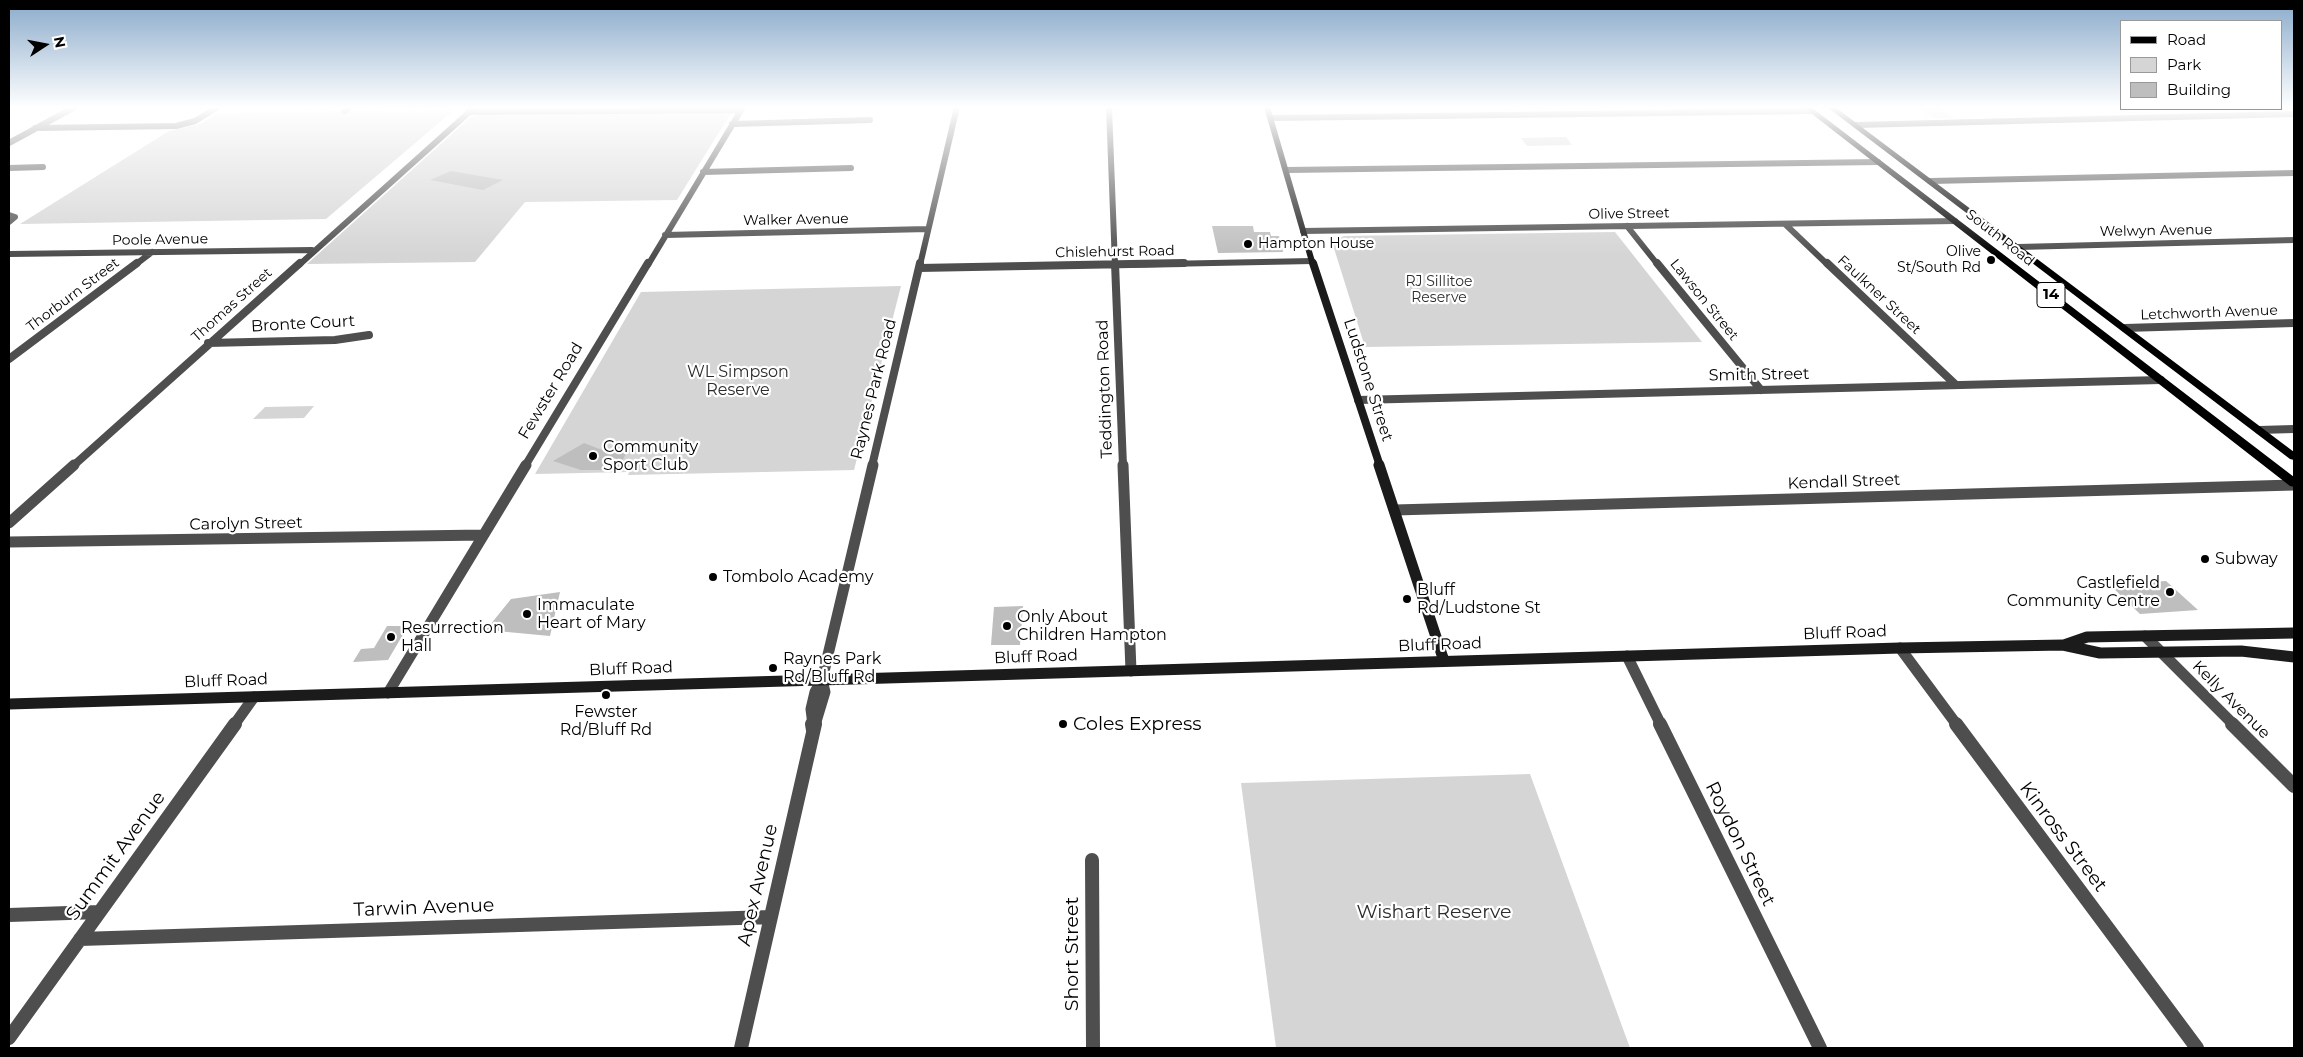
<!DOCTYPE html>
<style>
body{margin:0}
#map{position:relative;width:2303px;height:1057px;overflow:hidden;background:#fff;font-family:Montserrat,sans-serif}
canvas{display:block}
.frame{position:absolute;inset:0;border:10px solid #000;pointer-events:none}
.legend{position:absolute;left:2120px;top:20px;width:162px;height:90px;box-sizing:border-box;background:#fff;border:1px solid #999;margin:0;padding:6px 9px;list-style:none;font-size:15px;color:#000}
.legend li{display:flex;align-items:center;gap:10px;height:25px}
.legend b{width:25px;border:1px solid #999}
.north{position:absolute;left:20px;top:20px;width:50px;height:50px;-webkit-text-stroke:4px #fff;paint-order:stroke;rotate:79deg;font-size:14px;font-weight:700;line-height:20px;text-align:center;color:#000}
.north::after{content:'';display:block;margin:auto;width:18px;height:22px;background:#000;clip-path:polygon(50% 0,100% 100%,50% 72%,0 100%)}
</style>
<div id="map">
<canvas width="2303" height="1057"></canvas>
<div class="frame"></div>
<ul class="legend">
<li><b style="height:6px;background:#000"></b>Road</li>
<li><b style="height:14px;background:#d5d5d5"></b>Park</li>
<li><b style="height:14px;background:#bebebe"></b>Building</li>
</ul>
<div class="north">N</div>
</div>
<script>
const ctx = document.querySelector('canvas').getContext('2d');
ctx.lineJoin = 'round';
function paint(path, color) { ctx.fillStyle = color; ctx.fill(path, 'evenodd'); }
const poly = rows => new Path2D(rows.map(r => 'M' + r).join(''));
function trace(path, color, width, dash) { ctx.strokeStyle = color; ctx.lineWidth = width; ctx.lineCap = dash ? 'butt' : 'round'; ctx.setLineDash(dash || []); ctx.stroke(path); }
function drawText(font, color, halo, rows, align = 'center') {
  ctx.font = font + ' Montserrat,sans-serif'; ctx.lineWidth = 4.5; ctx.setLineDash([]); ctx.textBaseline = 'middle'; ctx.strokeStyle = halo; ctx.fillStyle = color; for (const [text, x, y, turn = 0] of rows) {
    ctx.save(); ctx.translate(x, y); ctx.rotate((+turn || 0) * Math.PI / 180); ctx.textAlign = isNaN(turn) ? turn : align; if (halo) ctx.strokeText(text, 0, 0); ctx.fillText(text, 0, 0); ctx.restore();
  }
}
paint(poly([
 [1917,107,1937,107,1954,118,1934,118],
 [454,110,326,219,20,224,169,131,200,124,219,113],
 [731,113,677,200,525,202,475,262,307,264,471,117,484,114],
 [1566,137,1572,145,1527,146,1521,138],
 [1615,232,1702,342,1365,347,1332,242,1344,236],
 [901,286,854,470,628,475,629,472,535,474,641,292],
 [314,406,304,418,253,419,265,407],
 [1530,774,1630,1048,1276,1048,1241,783]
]), '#d5d5d5');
paint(poly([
 [451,171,503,180,483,190,430,180],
 [1212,226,1253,226,1254,232,1270,232,1271,236,1279,236,1283,252,1218,253],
 [584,443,605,451,627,452,617,470,581,470,553,461],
 [2166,581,2198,610,2140,614,2109,584],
 [560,592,550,636,486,630,511,599],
 [1023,606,1020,645,991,645,994,607],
 [387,626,408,626,388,660,353,662,361,649,374,648]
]), '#bebebe');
trace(poly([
 [1109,107,1115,265],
 [345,111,350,107],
 [468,112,741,110],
 [1271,118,1812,111],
 [732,124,870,120],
 [1856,125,2294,114],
 [35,128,176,126,195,121,218,107],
 [9,143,75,107],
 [9,168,43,167],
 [1286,170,1878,162],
 [703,172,851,168],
 [1930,181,2294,173],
 [9,215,15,217,9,222],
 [1785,224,1828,265],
 [1627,226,1658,265],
 [1303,231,1955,221],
 [665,235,928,229],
 [2018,247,2294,240],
 [9,254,312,250],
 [135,265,152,252],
 [299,265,475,107],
 [648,265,743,107],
 [920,265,957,107],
 [1114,265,1312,261]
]), '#4e4e4e', 6);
trace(poly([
 [1115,263,1123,466],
 [1657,263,1761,390],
 [1827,263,1956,385],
 [919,268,1184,263],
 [2125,328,2294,323],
 [208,343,335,340,369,335],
 [9,359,137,263],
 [1358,400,2161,380],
 [2259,430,2294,429],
 [73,466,300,263],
 [525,466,648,263],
 [872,466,920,263]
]), '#4e4e4e', 8);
trace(poly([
 [1123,465,1131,671],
 [1395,510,2294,485],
 [9,523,74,465],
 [9,542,483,535],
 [2145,636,2234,725],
 [1900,648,1957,725],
 [1627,656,1661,725],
 [388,693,526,465],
 [234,725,254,697],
 [813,725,811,709,815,692,822,680,873,465],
 [815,725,825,692,822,680]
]), '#4e4e4e', 11);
trace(poly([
 [812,724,813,730],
 [1660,724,1820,1048],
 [1956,724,2197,1048],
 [2232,724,2294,786],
 [1092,860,1093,1048],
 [9,915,99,912],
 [80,939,770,917],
 [9,1038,235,724],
 [741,1048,815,724]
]), '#4e4e4e', 14);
trace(poly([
 [1267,107,1313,265]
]), '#1b1b1b', 6);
trace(poly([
 [1313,263,1380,466]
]), '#1b1b1b', 8);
trace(poly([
 [1379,465,1444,661],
 [2064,645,2087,637,2294,633],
 [9,704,1900,648,2063,645,2100,653,2241,651,2294,657]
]), '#1b1b1b', 11);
paint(poly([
 [1803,107,1811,107,2294,477,2294,487,2290,486,1803,107],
 [1827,107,1835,107,2294,452,2294,460,2290,459,1827,107]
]), '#000');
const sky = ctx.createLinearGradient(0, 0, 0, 255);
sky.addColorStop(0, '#89aaca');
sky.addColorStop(0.42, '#fff');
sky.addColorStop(1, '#ffffff00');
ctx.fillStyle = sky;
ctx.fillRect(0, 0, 2303, 255);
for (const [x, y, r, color] of [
 [1248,244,5,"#000"],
 [1991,260,5,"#000"],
 [593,456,5,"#000"],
 [2205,559,5,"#000"],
 [713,577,5,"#000"],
 [2170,592,5,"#000"],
 [1407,599,5,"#000"],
 [527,614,5,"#000"],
 [1007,626,5,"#000"],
 [391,637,5,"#000"],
 [773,668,5,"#000"],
 [606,695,5,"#000"],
 [1063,724,5,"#000"]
]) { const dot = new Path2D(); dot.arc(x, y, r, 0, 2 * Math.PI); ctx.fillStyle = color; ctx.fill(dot); trace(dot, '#fff', 2); }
drawText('14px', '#000', '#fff', [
 ["Olive Street",1629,214,-1],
 ["Walker Avenue",796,220,-1],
 ["Welwyn Avenue",2156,231,-1],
 ["South Road",2000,238,38],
 ["Poole Avenue",160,240,-1],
 ["Chislehurst Road",1115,252,-1],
 ["Thorburn Street",73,295,-37],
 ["Faulkner Street",1879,295,43],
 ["Lawson Street",1704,300,51],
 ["Thomas Street",232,305,-42],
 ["Letchworth Avenue",2209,313,-2]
]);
drawText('14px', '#000', '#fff', [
 ["Hampton House",1258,244],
 ["Olive",1981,252,"right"],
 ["St/South Rd",1981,268,"right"]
], 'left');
drawText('14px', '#2c2c2c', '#fff', [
 ["RJ Sillitoe",1439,282],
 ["Reserve",1439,298]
]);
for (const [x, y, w] of [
 [2051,295,28]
]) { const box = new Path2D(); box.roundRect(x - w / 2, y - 12.5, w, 25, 4); ctx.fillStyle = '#fff'; ctx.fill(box); trace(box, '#000', 1); }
drawText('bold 15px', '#000', null, [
 ["14",2051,295]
]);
drawText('16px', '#000', '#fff', [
 ["Bronte Court",303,324,-3],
 ["Smith Street",1759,375,-1],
 ["Ludstone Street",1368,380,72],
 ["Raynes Park Road",874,389,-76],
 ["Teddington Road",1105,389,-92],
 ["Fewster Road",551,391,-59],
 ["Kendall Street",1844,482,-2],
 ["Carolyn Street",246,524,-1],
 ["Bluff Road",1845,633,-2],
 ["Bluff Road",1440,645,-2],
 ["Bluff Road",1036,657,-2],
 ["Bluff Road",631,669,-2],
 ["Bluff Road",226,681,-2],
 ["Kelly Avenue",2231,700,45]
]);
drawText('16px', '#2c2c2c', '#fff', [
 ["WL Simpson",738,372],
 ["Reserve",738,390]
]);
drawText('16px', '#000', '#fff', [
 ["Community",603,447],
 ["Sport Club",603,465],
 ["Subway",2215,559],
 ["Tombolo Academy",723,577],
 ["Castlefield",2160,583,"right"],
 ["Community Centre",2160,601,"right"],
 ["Bluff",1417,590],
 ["Rd/Ludstone St",1417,608],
 ["Immaculate",537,605],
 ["Heart of Mary",537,623],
 ["Only About",1017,617],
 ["Children Hampton",1017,635],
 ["Resurrection",401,628],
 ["Hall",401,646],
 ["Raynes Park",783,659],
 ["Rd/Bluff Rd",783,677],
 ["Fewster",606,712,"center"],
 ["Rd/Bluff Rd",606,730,"center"]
], 'left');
drawText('19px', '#000', '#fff', [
 ["Coles Express",1073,724]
], 'left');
drawText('19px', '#000', '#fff', [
 ["Kinross Street",2063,837,53],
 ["Roydon Street",1740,844,64],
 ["Summit Avenue",116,856,-54],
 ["Apex Avenue",758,885,-77],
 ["Tarwin Avenue",424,908,-2],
 ["Short Street",1072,954,-90]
]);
drawText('19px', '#2c2c2c', '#fff', [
 ["Wishart Reserve",1434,912]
]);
</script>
